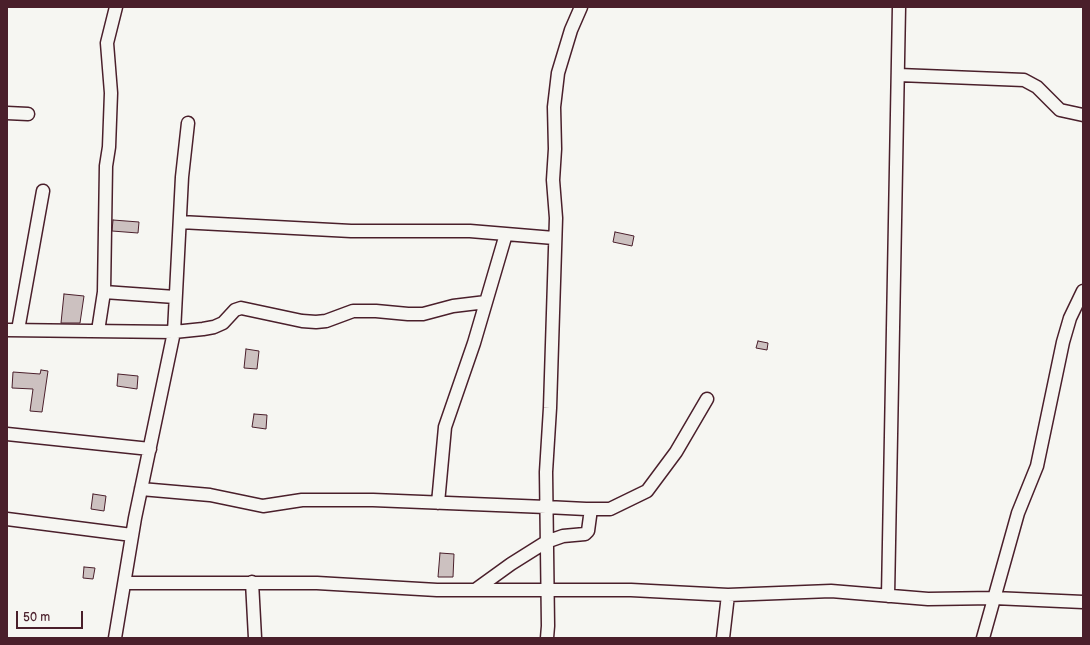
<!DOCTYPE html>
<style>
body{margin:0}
#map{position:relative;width:1090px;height:645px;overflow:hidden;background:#f6f6f2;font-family:"Balsamiq Sans",sans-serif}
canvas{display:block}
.frame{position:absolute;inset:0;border:8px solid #4a1f2b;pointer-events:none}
.scale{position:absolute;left:16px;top:611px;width:67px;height:18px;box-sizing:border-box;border:2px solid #4a1f2b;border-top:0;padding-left:5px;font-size:12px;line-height:14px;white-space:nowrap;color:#4a1f2b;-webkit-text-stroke:3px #f6f6f2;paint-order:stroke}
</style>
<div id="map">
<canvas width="1090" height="645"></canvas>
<div class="frame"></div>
<div class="scale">50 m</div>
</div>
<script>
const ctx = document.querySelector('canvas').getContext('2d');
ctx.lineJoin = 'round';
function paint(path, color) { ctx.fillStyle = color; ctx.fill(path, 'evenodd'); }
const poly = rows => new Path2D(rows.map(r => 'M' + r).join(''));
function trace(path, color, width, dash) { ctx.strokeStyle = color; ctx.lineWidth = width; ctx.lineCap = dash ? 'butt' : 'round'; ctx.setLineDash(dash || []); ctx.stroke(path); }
const building = poly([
 [113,220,139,222,138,233,112,231,113,220],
 [615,232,634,236,632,246,613,242,615,232],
 [64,294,84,296,80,323,61,323,64,294],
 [758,341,768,343,767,350,756,348,758,341],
 [246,349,259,351,257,369,244,368,246,349],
 [41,370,48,371,42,412,30,411,33,389,12,388,13,372,40,374,41,370],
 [118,374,138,376,137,389,117,386,118,374],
 [254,414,267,415,266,429,252,427,254,414],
 [93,494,106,496,104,511,91,509,93,494],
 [440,553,454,554,453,577,438,577,440,553],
 [84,567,95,568,93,579,83,578,84,567]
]);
paint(building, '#ccc1c0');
trace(building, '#4a1f2b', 1);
const minor = poly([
 [899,75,1024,80,1037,87,1060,110,1083,115],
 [7,113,28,114],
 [180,222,351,231,470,231,554,238],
 [104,292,175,297],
 [7,330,174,332,203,329,214,327,223,323,235,310,241,308,302,321,316,322,326,321,353,311,376,311,408,314,423,314,453,306,486,302],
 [18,330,43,191],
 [98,331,104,292,106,166,109,147,111,93,107,43,116,7],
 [7,434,150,449],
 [141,489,210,495,263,506,302,500,373,500,546,507,586,509,610,509,647,491,676,452,707,399],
 [438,503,445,427,474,343,506,234],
 [7,519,132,535],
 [252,582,255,638],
 [125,583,317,583,437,590,631,590,728,595,831,591,928,599,994,598,1083,602],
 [475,590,511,564,546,542,563,536,585,534,588,531,591,509],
 [888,596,899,7],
 [115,638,135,518,174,332,182,177,188,123],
 [547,638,548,626,546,472,550,408,556,218,553,180,555,149,554,107,558,73,571,30,581,7],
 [723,638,728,595],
 [983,638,1018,513,1037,466,1063,342,1070,318,1083,291]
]);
trace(minor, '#4a1f2b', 15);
trace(minor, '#f6f6f2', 12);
</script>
